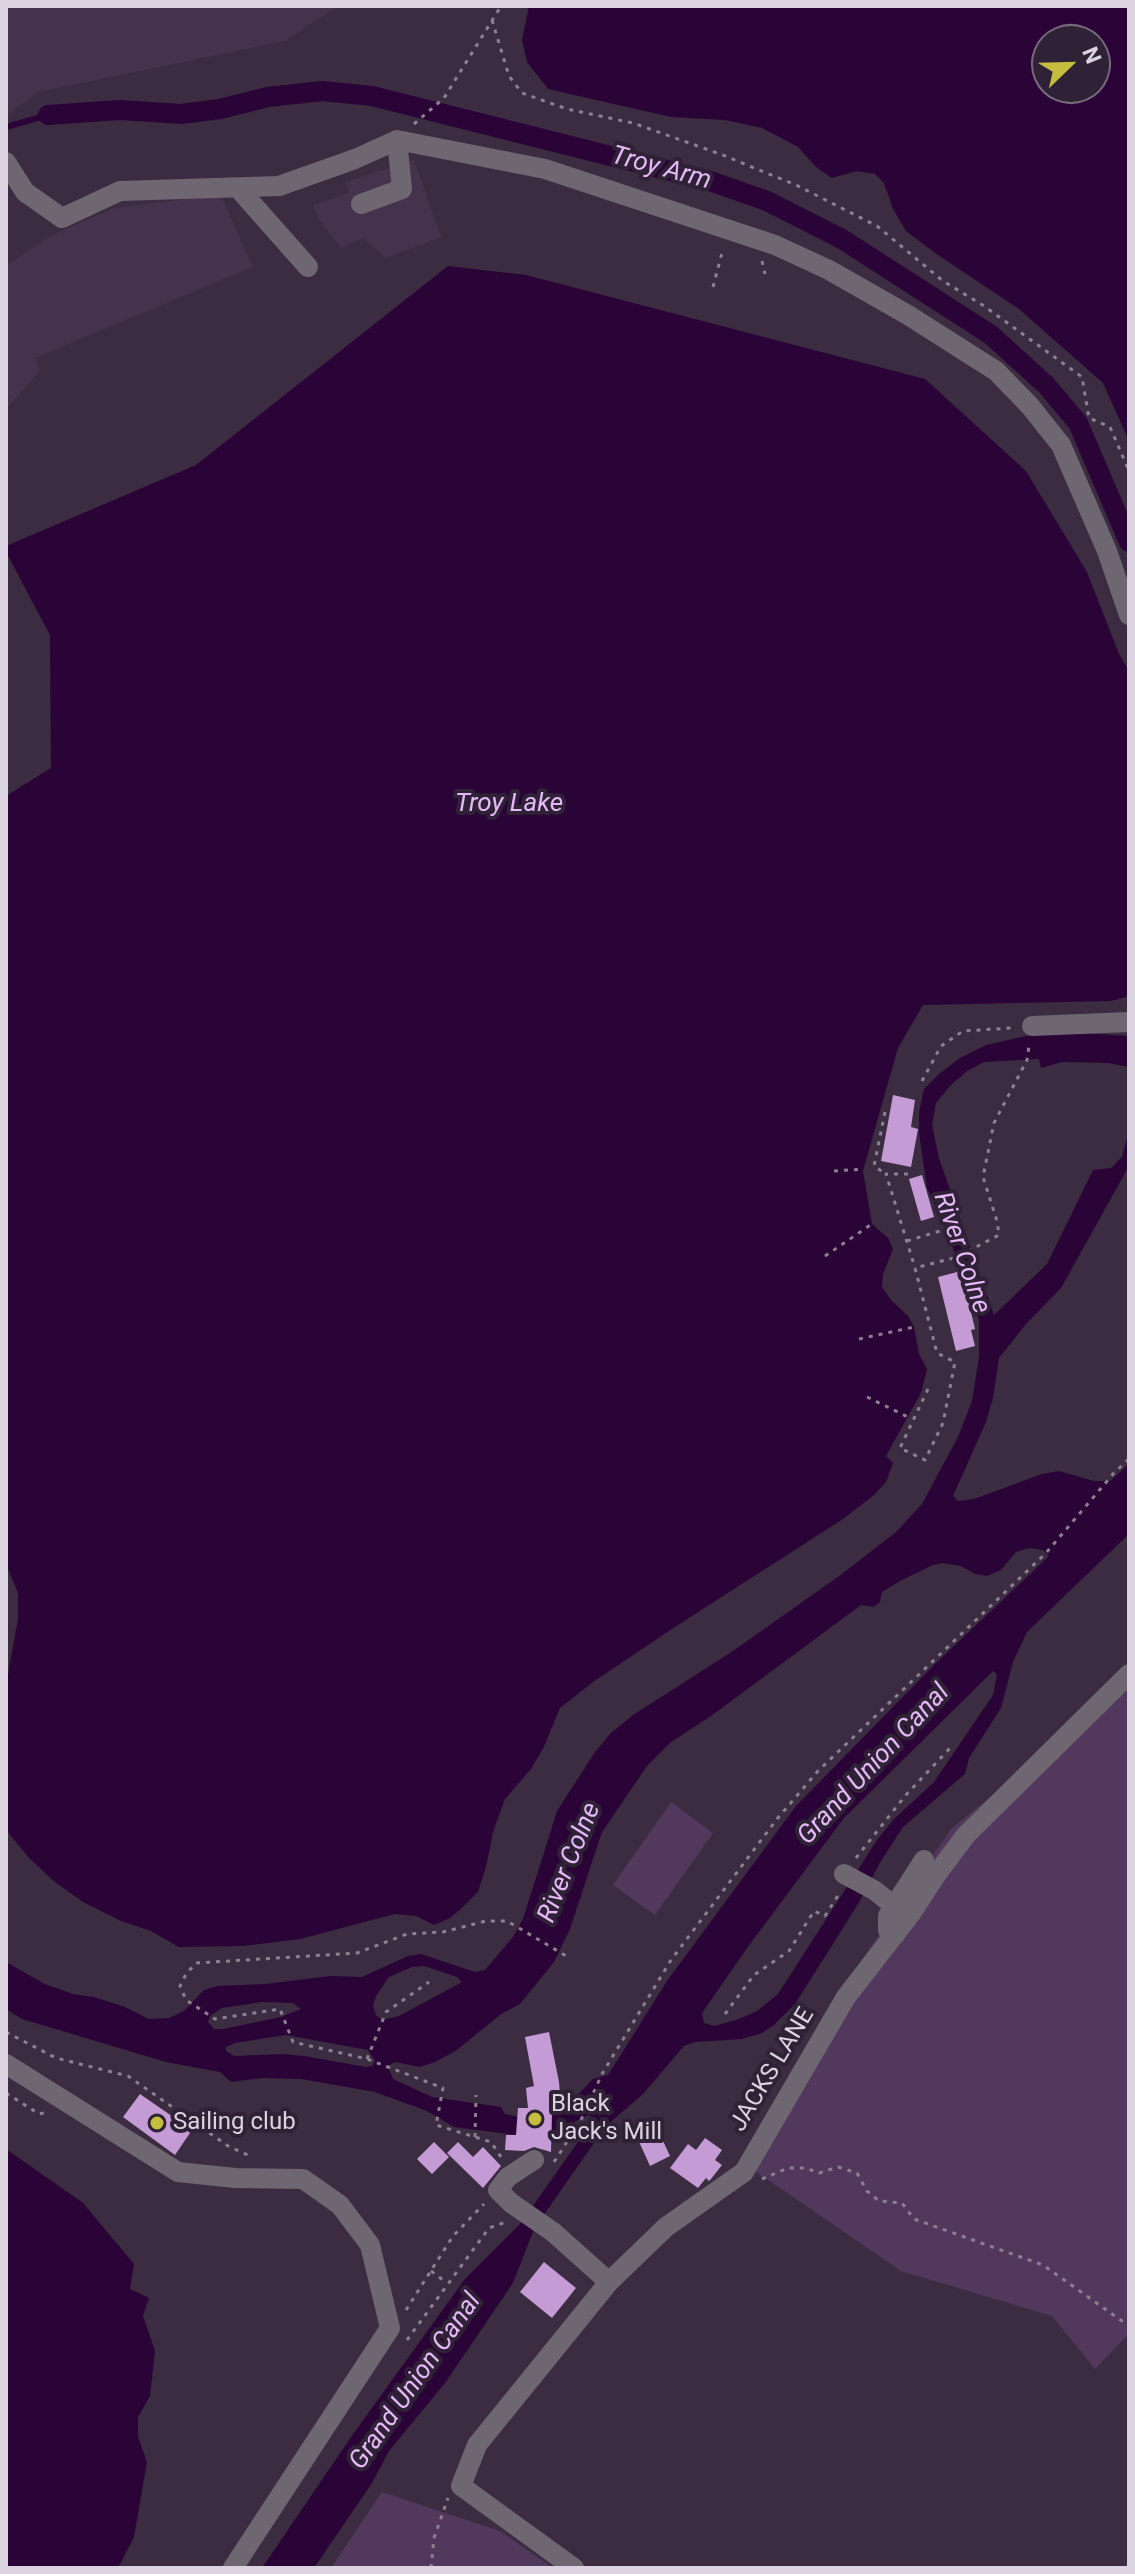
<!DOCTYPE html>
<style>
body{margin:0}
#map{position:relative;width:1135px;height:2574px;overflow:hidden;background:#3b2c41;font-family:Roboto,sans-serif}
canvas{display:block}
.frame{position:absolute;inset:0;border:8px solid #dcd3e0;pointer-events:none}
.north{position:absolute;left:1031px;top:24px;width:80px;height:80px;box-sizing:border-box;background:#302236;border:2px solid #75697a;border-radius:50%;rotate:67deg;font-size:22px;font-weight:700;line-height:32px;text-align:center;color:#dcd3e0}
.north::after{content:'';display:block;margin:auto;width:28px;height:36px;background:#c4bd3e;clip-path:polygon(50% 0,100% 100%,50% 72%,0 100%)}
</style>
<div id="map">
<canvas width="1135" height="2574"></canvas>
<div class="frame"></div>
<div class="north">N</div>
</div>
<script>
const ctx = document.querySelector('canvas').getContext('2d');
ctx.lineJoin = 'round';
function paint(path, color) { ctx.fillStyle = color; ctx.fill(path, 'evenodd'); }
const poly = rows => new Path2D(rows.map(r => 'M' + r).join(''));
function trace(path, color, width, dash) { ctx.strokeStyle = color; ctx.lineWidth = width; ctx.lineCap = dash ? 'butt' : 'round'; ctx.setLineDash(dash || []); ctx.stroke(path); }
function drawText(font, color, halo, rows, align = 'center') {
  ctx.font = font + ' Roboto,sans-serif'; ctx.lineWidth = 8; ctx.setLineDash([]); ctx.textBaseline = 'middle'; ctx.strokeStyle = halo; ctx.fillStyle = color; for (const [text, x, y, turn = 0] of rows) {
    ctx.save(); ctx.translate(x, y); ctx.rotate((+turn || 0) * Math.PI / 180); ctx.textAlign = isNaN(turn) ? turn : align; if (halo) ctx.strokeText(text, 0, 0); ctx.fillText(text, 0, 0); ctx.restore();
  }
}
paint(poly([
 [6,6,338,6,285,41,38,92,6,116],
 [414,160,441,237,386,258,363,238,341,248,319,220,313,205,349,193,345,182],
 [221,195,253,267,35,358,40,370,6,410,6,266,50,236,114,208]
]), '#45324d');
paint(poly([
 [1129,1678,1129,2334,1095,2369,1052,2316,901,2271,742,2162,840,1992,951,1829,1075,1728],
 [671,1802,713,1833,655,1915,613,1885],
 [382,2492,500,2531,553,2568,331,2568]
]), '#52385c');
paint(poly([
 [529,6,1129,6,1129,441,1103,383,1019,309,938,255,906,231,893,209,884,183,875,174,857,171,832,178,816,167,798,147,762,128,725,120,671,117,548,89,527,62,522,40],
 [1095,40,1095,88,1047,88,1047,40],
 [448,266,526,275,925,379,1026,471,1087,572,1119,654,1129,671,1129,996,1111,1001,923,1005,898,1048,863,1171,872,1224,888,1238,893,1249,883,1274,882,1287,891,1300,908,1316,914,1327,919,1354,927,1369,921,1393,886,1456,893,1463,886,1482,874,1495,843,1519,678,1625,593,1682,560,1708,543,1749,531,1769,505,1799,493,1832,486,1867,478,1892,462,1908,450,1918,434,1925,416,1916,395,1914,300,1939,244,1946,179,1947,151,1931,121,1921,83,1902,55,1882,30,1859,6,1830,6,1685,18,1619,18,1593,6,1564,6,796,51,768,50,635,6,552,6,546,196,465],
 [1048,1031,1129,1036,1129,1067,1108,1063,1062,1062,1041,1068,1039,1059,984,1062,967,1071,950,1086,936,1103,932,1125,939,1158,994,1315,1047,1264,1093,1170,1111,1168,1122,1157,1129,1130,1129,1166,1061,1288,1026,1324,999,1358,993,1398,986,1422,953,1496,958,1501,974,1499,1042,1474,1059,1471,1094,1481,1110,1481,1129,1464,1129,1534,1027,1632,1013,1662,1001,1708,969,1758,965,1774,903,1827,881,1861,858,1904,795,2004,774,2025,762,2033,742,2039,695,2042,684,2046,643,2094,605,2127,534,2229,513,2283,445,2383,389,2451,372,2483,314,2568,262,2568,351,2437,465,2279,521,2223,594,2119,589,2115,552,2132,552,2114,563,2110,593,2079,608,2075,667,1981,796,1806,934,1665,1049,1556,1043,1550,1029,1548,1016,1552,1001,1570,987,1576,975,1574,961,1566,942,1563,933,1565,900,1581,882,1592,880,1602,873,1607,861,1605,711,1716,671,1742,647,1766,602,1832,570,1929,554,1962,520,2004,501,2014,457,2050,435,2062,420,2067,395,2062,388,2066,393,2079,432,2097,501,2107,505,2114,518,2117,517,2135,454,2127,427,2111,375,2092,301,2079,262,2078,231,2082,220,2072,166,2062,22,2019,6,2009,6,1962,45,1984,73,1994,94,1997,125,2007,149,2019,169,2018,184,2011,204,1990,217,1986,265,1984,330,1976,362,1977,408,1956,421,1954,475,1972,485,1970,513,1937,523,1919,557,1811,595,1752,611,1733,633,1715,733,1651,842,1574,896,1532,922,1504,958,1437,972,1401,979,1357,979,1320,948,1234,927,1188,919,1133,919,1112,924,1089,939,1074,960,1058,986,1045],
 [993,1671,997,1675,993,1695,934,1782,894,1819,877,1840,778,1994,757,2011,736,2020,714,2026,704,2023,702,2013,750,1944,844,1818],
 [424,1966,457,1977,462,1982,399,2016,382,2020,376,2015,373,2006,376,1996,389,1977,412,1967],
 [262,2002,293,2003,301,2009,281,2017,223,2029,214,2029,208,2022,210,2016,222,2008],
 [286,2035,368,2050,375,2061,372,2066,366,2067,304,2056,282,2054,234,2056,226,2051,226,2047,235,2043],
 [6,2149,83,2203,134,2264,130,2289,149,2298,143,2316,155,2351,150,2396,138,2417,138,2437,147,2462,134,2537,118,2568,6,2568]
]), '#2a0436');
trace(poly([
 [6,127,48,115]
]), '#2a0436', 6);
trace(poly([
 [48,115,120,110,181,114,220,109,268,97,322,91,372,96,710,181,767,201,842,239,991,335,1046,385,1078,423,1129,542]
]), '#2a0436', 20);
paint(poly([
 [893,1095,915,1100,911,1127,918,1129,911,1167,881,1161],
 [922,1175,934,1217,921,1221,909,1179],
 [961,1271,975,1329,971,1330,975,1346,956,1351,938,1277],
 [549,2032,559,2082,561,2107,552,2110,551,2152,534,2147,524,2151,505,2150,506,2135,516,2135,518,2108,528,2108,526,2088,534,2086,525,2037],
 [140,2094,192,2130,175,2155,123,2117],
 [656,2126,670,2156,650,2166,636,2135],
 [705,2138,722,2150,715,2160,722,2165,711,2179,709,2181,706,2178,698,2188,670,2168,688,2144,696,2150],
 [434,2142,449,2157,432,2174,417,2159],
 [458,2142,473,2157,483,2147,501,2166,483,2188,447,2153],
 [544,2262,576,2288,552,2318,520,2292]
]), '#c59bd6');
trace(poly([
 [492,20,509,76,522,93,567,109,633,123,720,154,796,185,877,226,943,281,984,306,1082,377,1089,418,1110,427,1129,471],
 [414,124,444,98,501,6],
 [762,261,765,274],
 [713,287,723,249],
 [922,1081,941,1046,963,1031,1012,1028],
 [885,1112,874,1166,886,1174],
 [834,1171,864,1169],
 [908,1174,886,1174,915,1268],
 [907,1241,943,1230],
 [825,1256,872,1224],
 [859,1339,914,1327],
 [928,1389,900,1448,925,1460,943,1423,955,1362,937,1353,915,1268,957,1257,999,1235,997,1221,983,1177,994,1123,1027,1060,1029,1046],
 [867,1397,908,1417],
 [856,1858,905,1796,951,1747],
 [725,2014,754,1975,789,1951,814,1911,825,1916,839,1894],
 [6,2032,56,2058,128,2076,228,2146,252,2157],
 [367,2059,386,2012,429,1982],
 [6,2093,39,2114,44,2113],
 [475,2137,476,2095],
 [501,2157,491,2142,436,2125,443,2088,367,2059,293,2042,280,2009,215,2019,186,2000,180,1986,186,1974,196,1963,357,1953,407,1934,443,1932,486,1921,507,1921,568,1957],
 [554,2162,581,2120,602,2074,671,1960,777,1819,818,1771,1046,1553,1114,1473,1129,1459],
 [762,2179,788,2168,806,2168,819,2173,838,2167,857,2173,867,2191,879,2201,902,2203,914,2219,1043,2265,1129,2326],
 [431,2271,447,2283],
 [406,2310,453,2236,484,2204],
 [407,2340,489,2228,506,2222],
 [431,2568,434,2538,448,2498]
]), '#8c8091', 3, [4, 6]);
trace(poly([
 [6,162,25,192,62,218,120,191,279,186,355,159,397,140,545,169,775,245,829,270,908,315,996,371,1030,406,1061,445,1107,551,1129,615],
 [238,188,308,267],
 [361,204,402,189,397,140],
 [1032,1026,1129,1022],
 [844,1874,874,1890,893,1905],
 [895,1935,888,1930,888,1916,924,1860],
 [6,2064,178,2172,235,2178,303,2179,340,2205,370,2245,390,2328,233,2568],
 [511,2203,498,2190,508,2177,534,2160],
 [553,2232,609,2282],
 [574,2568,461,2486,477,2445,609,2282,666,2227,744,2172,846,1997,912,1912,936,1875,966,1835,1129,1674]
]), '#6e6671', 20);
trace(poly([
 [511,2203,553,2232]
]), '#6e6671', 20);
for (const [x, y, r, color] of [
 [535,2119,8,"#c4bd3e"],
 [157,2123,8,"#c4bd3e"]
]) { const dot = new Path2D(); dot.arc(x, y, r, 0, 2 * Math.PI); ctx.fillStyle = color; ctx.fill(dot); trace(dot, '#302236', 3); }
drawText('24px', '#dcd3e0', '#302236', [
 ["JACKS LANE",773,2070,-59]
]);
drawText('24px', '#dcd3e0', '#302236', [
 ["Black",551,2105],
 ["Jack's Mill",551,2133],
 ["Sailing club",173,2123]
], 'left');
drawText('italic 26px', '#e5b8f7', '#302236', [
 ["Troy Arm",661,169,15],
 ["Troy Lake",509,804],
 ["River Colne",961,1253,71],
 ["Grand Union Canal",874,1765,-47],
 ["River Colne",570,1863,-68],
 ["Grand Union Canal",416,2382,-55]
]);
</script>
